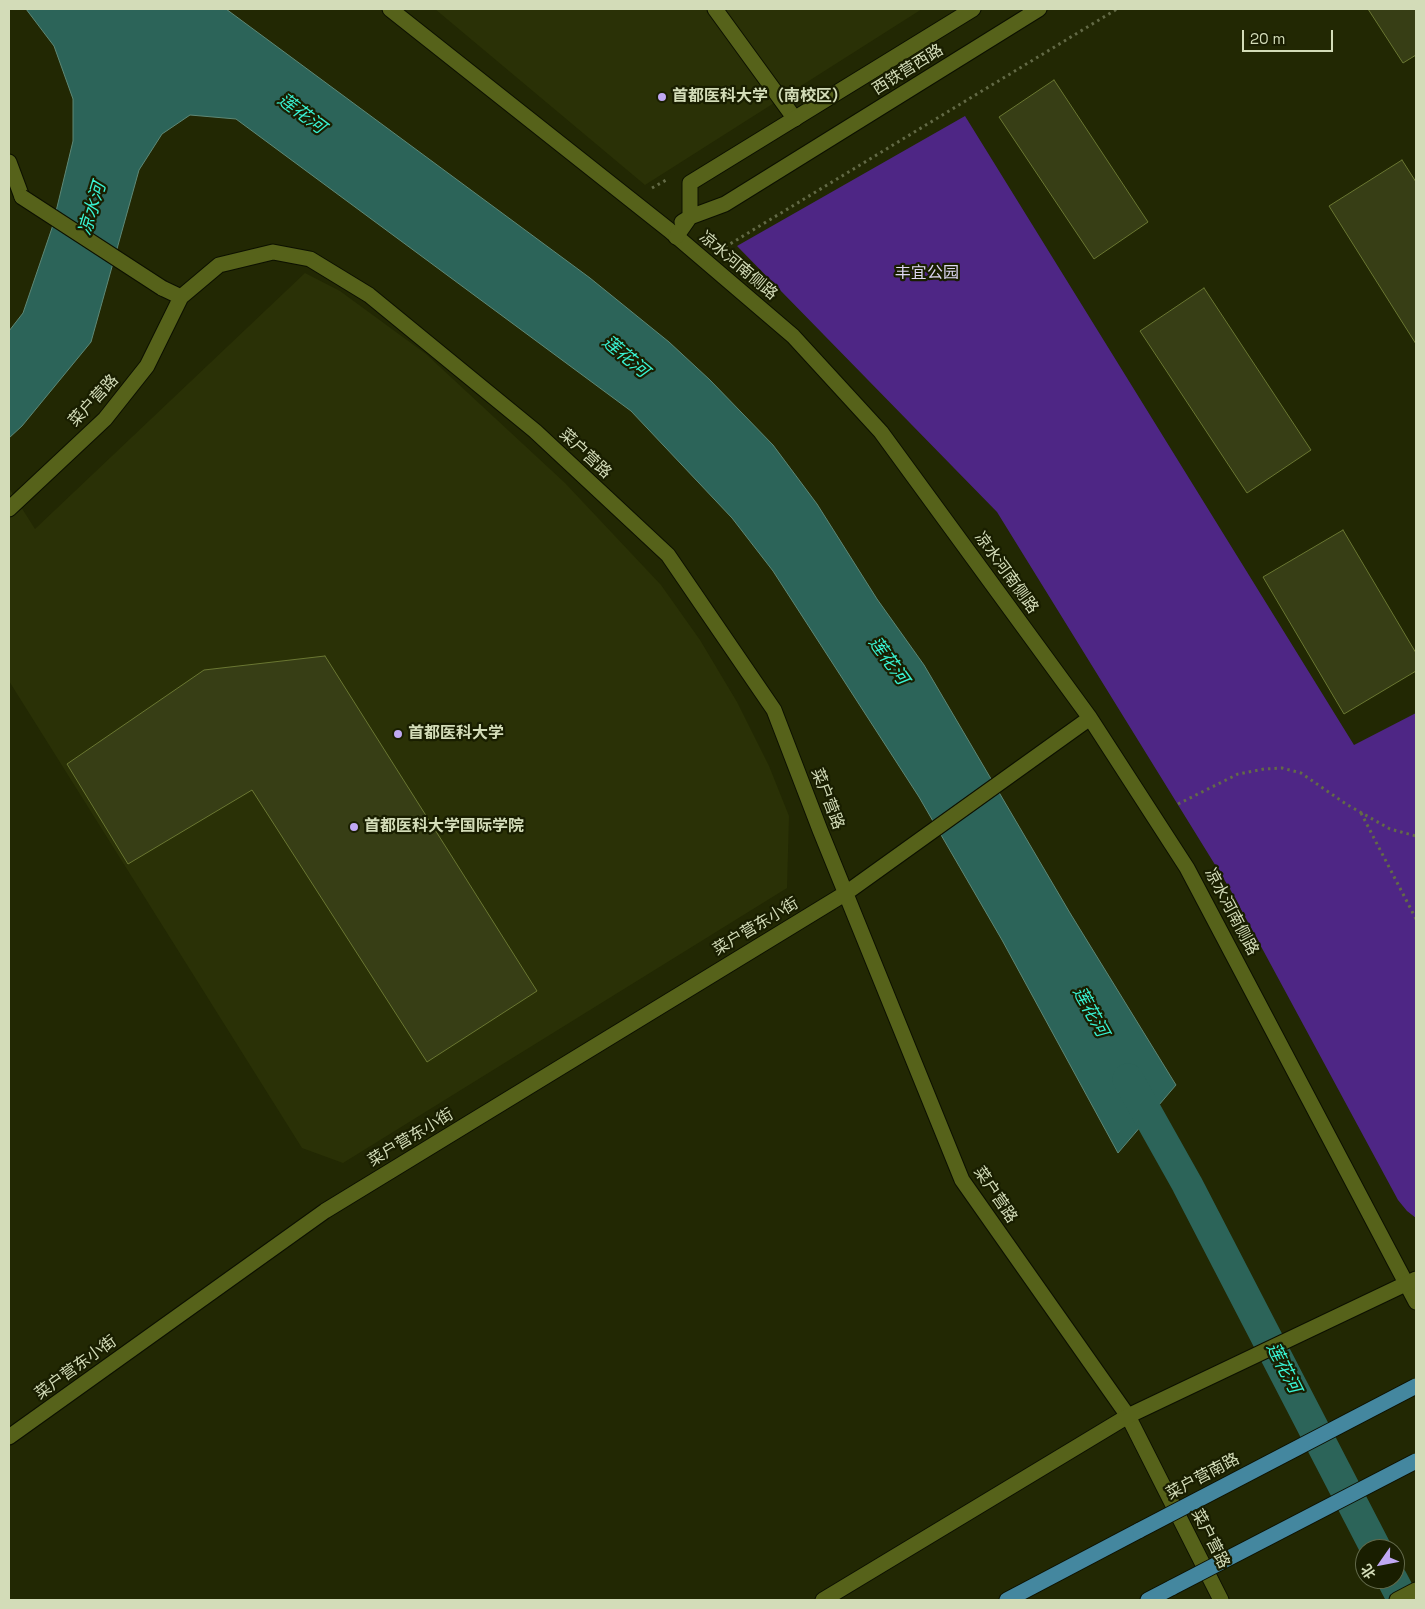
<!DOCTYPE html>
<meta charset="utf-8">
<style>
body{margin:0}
#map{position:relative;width:1425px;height:1609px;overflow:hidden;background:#222803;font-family:"Space Grotesk","Noto Sans SC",sans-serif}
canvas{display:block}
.frame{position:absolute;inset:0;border:10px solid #d3dcb8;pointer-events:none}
.north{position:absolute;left:1355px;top:1539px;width:50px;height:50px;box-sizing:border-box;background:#191e00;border:1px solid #636a4a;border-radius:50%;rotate:237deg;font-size:14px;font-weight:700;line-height:20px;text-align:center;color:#d3dcb8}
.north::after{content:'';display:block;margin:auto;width:18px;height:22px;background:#c0a8f3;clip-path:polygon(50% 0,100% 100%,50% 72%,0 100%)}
.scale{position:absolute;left:1242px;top:30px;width:91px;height:22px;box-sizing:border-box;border:2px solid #d3dcb8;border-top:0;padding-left:6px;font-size:15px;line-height:18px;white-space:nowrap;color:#d3dcb8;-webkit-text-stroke:4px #191e00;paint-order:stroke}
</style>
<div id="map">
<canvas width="1425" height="1609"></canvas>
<div class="frame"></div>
<div class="north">北</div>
<div class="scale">20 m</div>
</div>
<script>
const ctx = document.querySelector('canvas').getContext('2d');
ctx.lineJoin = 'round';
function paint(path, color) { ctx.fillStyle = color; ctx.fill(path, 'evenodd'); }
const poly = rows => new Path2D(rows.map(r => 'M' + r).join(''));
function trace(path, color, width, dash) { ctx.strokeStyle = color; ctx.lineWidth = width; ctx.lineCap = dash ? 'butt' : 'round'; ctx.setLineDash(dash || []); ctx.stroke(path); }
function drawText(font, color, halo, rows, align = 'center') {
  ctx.font = font + ' "Space Grotesk","Noto Sans SC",sans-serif'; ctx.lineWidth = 4.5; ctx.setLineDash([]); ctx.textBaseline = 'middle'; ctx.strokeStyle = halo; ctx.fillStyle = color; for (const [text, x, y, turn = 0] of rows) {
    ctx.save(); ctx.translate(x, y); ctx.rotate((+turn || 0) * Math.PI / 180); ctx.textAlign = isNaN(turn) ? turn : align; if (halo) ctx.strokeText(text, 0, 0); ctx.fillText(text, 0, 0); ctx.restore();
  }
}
paint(poly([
 [435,9,922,9,645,185],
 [305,273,340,291,426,354,565,483,661,585,700,640,737,702,769,766,789,816,787,888,343,1163,302,1148,9,681,9,488,35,529]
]), '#2a3106');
paint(poly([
 [965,116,1354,745,1416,713,1416,1218,1407,1211,1398,1200,1230,889,997,512,737,246]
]), '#4e2685');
const water = poly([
 [26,9,226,9,590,278,669,342,710,380,773,445,817,504,877,599,924,665,1070,913,1176,1085,1118,1153,1002,940,919,797,773,571,732,518,631,411,236,119,190,115,162,134,139,170,91,342,22,426,9,438,9,331,23,313,52,228,73,141,73,99,54,46,26,9]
]);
paint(water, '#2c6459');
trace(water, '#5e8876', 1);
trace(poly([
 [1128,1079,1187,1184,1376,1549],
 [1392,1579,1403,1600]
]), '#2c6459', 31);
const building = poly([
 [1368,9,1416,9,1416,55,1403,63,1368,9],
 [1054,80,1148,222,1094,259,999,117,1054,80],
 [1402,160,1416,182,1416,344,1329,206,1402,160],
 [1204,288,1311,450,1247,493,1140,331,1204,288],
 [1343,530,1416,653,1416,671,1344,714,1263,577,1343,530],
 [325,656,537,991,427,1062,252,790,128,864,67,764,204,670,325,656]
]);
paint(building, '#373e15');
trace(building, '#6a7732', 1);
const service = poly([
 [715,9,795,119]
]);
const minor = poly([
 [390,9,669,230,793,336,881,432,1090,718,1187,868,1416,1302],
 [9,162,22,197],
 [181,297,219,265,273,252,310,259,369,295,535,431,668,555,774,710,820,830,962,1180,1128,1416,1221,1600],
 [9,509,105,419,147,366,181,297,162,288],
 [9,1437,325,1211,846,893,1090,718]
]);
const tertiary = poly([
 [682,222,690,217,690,183,973,9],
 [676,237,690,217,725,204,1039,9],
 [823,1600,1128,1416,1416,1279],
 [1397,1600,1416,1590]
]);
const trunk = poly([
 [1007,1600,1140,1530],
 [1148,1600,1173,1587]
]);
trace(service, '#0c1000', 17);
trace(minor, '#0c1000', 17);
trace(tertiary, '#0c1000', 17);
trace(trunk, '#0c1000', 17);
trace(poly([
 [652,188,668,179],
 [725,247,1117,9],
 [1178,804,1238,774,1264,769,1282,768,1301,773,1346,804,1390,829,1416,836],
 [1361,813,1416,919]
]), '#636a46', 3, [2.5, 4]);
trace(service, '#56621a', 15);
trace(minor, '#56621a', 15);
trace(tertiary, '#56621a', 15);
trace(trunk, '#44879f', 15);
const minorBridge = poly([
 [22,197,162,288]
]);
const trunkBridge = poly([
 [1140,1530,1416,1386],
 [1173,1587,1416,1461]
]);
trace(minorBridge, '#0c1000', 17, []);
trace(trunkBridge, '#0c1000', 17, []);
trace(minorBridge, '#56621a', 15);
trace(trunkBridge, '#44879f', 15);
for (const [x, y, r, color] of [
 [662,97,5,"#c0a8f3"],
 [398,734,5,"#c0a8f3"],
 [354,827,5,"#c0a8f3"]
]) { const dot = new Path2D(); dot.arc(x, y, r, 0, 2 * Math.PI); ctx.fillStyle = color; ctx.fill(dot); trace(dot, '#191e00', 2); }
drawText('16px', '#d3dcb8', '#191e00', [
 ["西铁营西路",908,70,-32],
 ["凉水河南侧路",738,266,40],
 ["菜户营路",94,401,-47],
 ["菜户营路",585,454,43],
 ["凉水河南侧路",1006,573,54],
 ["菜户营路",827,799,69],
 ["凉水河南侧路",1231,912,62],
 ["菜户营东小街",756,927,-31],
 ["菜户营东小街",411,1138,-31],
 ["菜户营路",995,1195,56],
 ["菜户营东小街",76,1368,-36],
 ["菜户营南路",1203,1477,-28],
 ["菜户营路",1210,1539,63]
]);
drawText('bold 16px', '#d3dcb8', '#191e00', [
 ["首都医科大学（南校区）",672,97],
 ["首都医科大学",408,734],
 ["首都医科大学国际学院",364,827]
], 'left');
drawText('16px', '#dfd8f3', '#191e00', [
 ["丰宜公园",927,274]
]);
drawText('italic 18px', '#39f3d4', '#191e00', [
 ["莲花河",301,114,37],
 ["凉水河",93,209,-73],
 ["莲花河",625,357,40],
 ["莲花河",888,661,54],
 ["莲花河",1090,1012,61],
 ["莲花河",1283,1368,63]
]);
</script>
